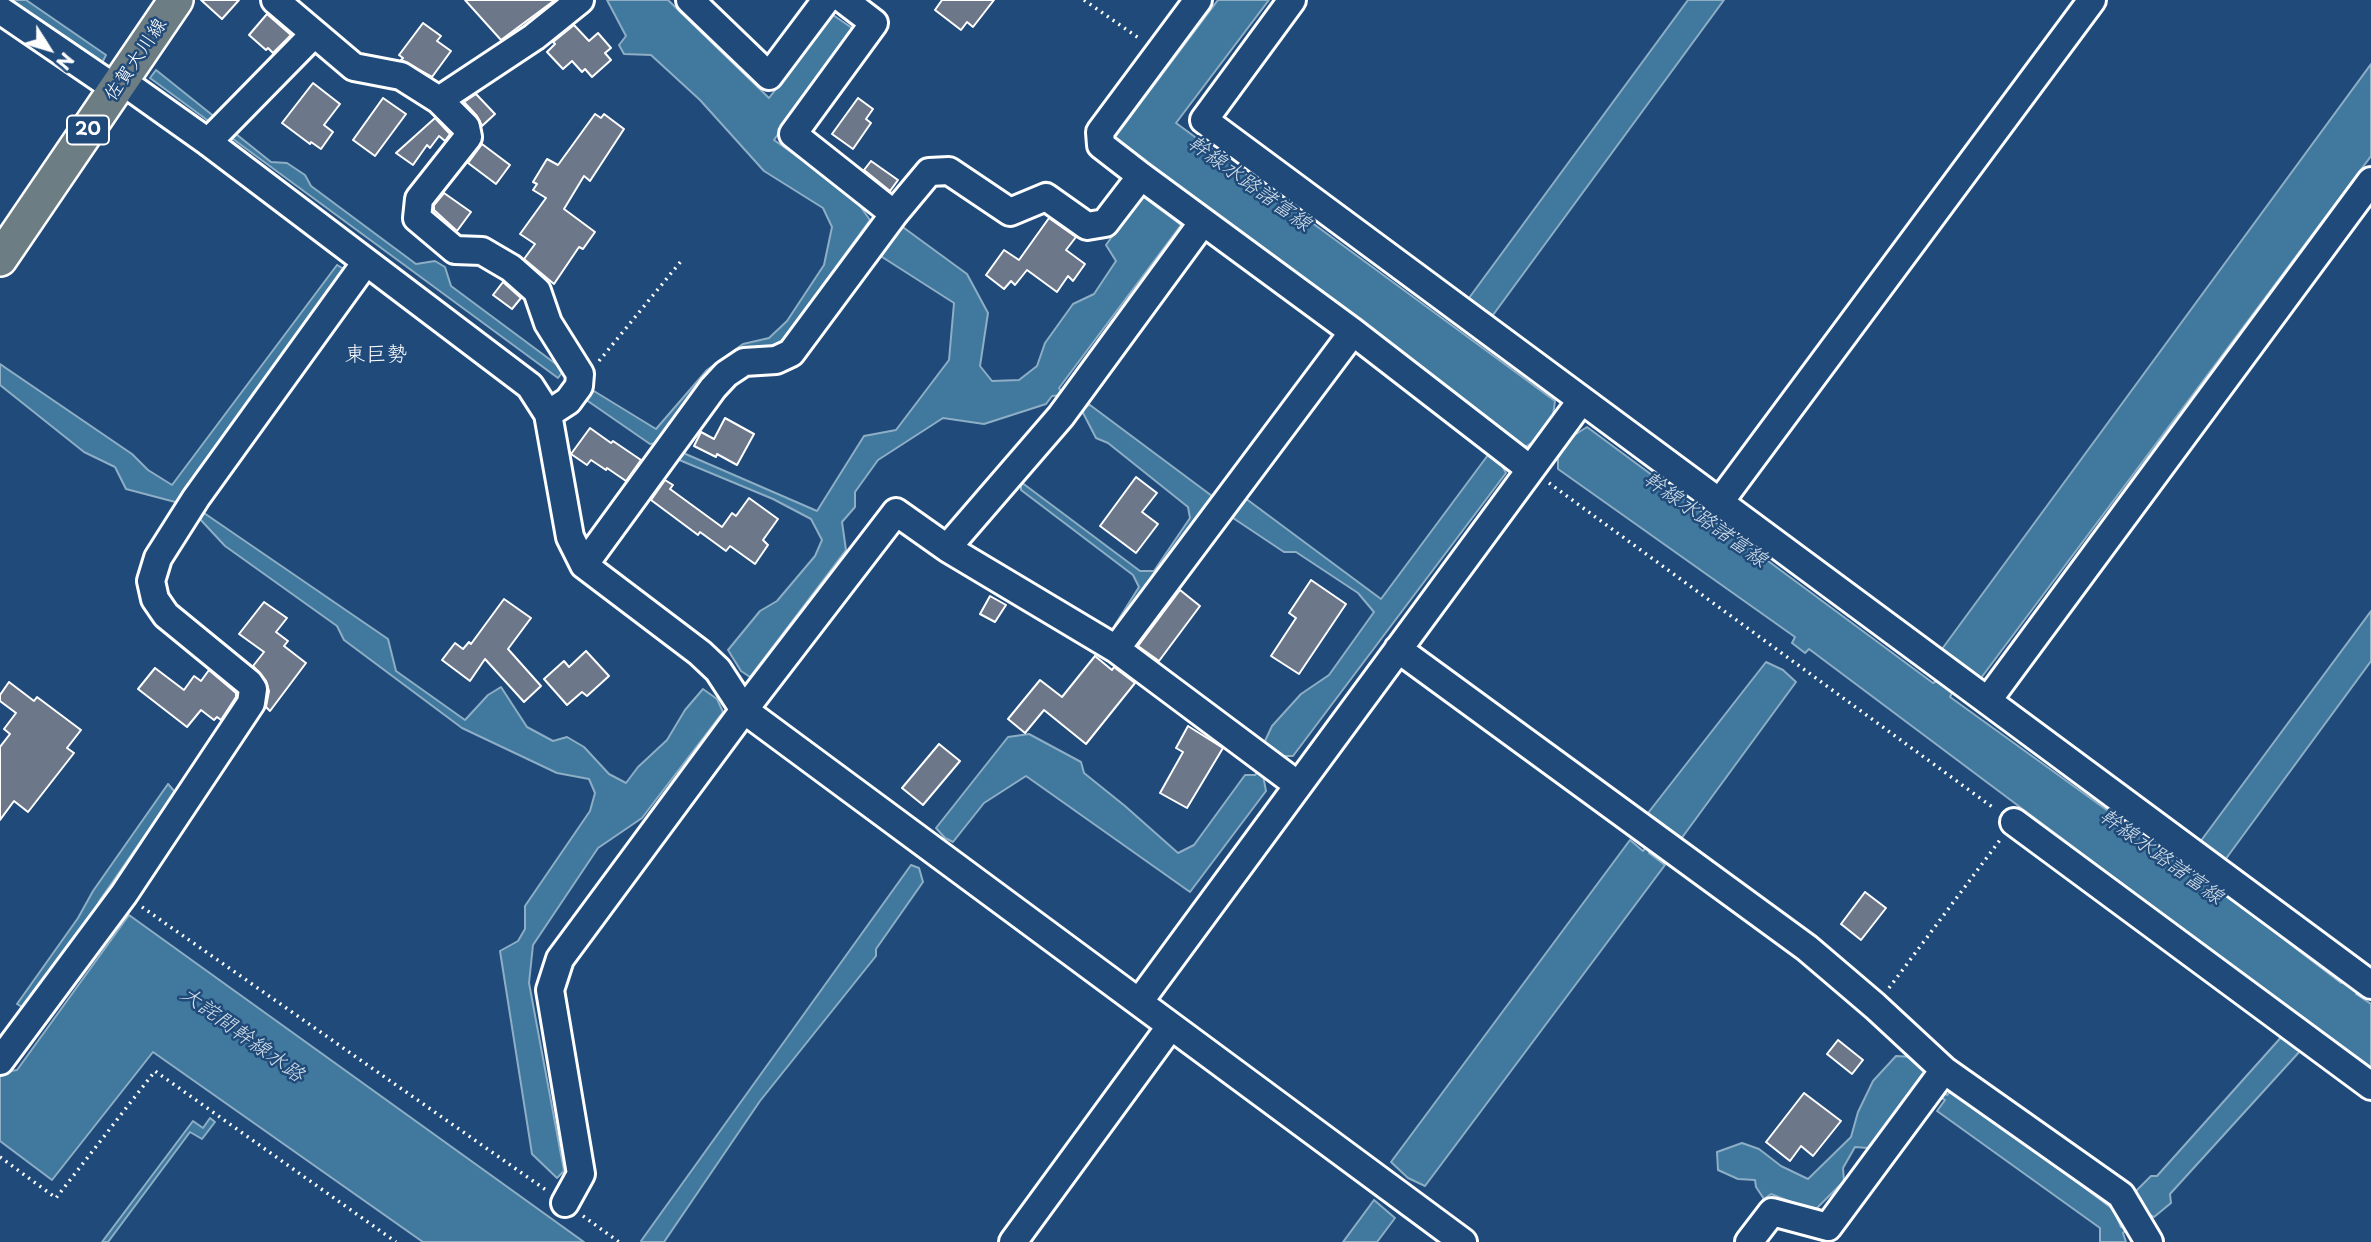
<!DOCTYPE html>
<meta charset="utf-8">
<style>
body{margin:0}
#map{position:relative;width:2371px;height:1242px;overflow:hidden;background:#1f4a7a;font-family:"Playpen Sans",sans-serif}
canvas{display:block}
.north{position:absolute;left:14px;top:14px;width:70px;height:70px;-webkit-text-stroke:5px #1f4a7a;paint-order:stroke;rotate:127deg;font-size:19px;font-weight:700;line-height:28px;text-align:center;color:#fff}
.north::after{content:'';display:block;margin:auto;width:24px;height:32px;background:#fff;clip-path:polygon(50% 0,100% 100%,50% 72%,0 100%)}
</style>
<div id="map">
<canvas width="2371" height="1242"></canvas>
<div class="north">N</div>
</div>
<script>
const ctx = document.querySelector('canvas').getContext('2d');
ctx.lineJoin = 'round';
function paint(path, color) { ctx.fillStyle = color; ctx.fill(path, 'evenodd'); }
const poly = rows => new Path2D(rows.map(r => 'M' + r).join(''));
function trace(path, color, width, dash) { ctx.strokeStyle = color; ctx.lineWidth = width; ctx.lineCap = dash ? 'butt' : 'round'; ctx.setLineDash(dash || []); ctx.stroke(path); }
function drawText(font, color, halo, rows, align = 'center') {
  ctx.font = font + ' "Playpen Sans","Klee One",sans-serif'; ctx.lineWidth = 5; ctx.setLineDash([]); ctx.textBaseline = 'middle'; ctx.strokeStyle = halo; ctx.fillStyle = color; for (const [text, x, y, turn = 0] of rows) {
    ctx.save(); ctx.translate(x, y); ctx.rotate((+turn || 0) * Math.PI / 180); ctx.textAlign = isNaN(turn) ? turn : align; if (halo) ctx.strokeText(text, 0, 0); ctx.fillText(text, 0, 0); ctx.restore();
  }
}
const water = poly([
 [8,0,26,0,106,55,101,65,8,0],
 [607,0,668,0,769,98,833,15,852,28,774,140,853,196,870,220,779,345,743,351,665,442,650,444,582,397,589,388,656,429,707,370,743,344,769,338,787,321,824,265,832,227,823,208,764,171,700,100,651,55,624,54,619,45,626,36,607,0],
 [1218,0,1269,0,1176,123,1555,401,1553,416,1576,434,1587,427,1933,683,1937,681,1953,691,1950,697,2186,867,2191,864,2208,874,2205,879,2341,983,2345,979,2359,989,2356,994,2371,1004,2371,1070,1809,649,1805,653,1792,643,1795,637,1558,469,1558,459,1536,441,1521,449,1112,141,1218,0],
 [1688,0,1724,0,1493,315,1482,308,1469,298,1688,0],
 [2371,64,2371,156,1981,678,1942,649,2371,64],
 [156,70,271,162,287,163,305,175,311,186,416,264,435,261,445,267,451,286,564,370,558,378,150,78,156,70],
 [1141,195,1181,225,1059,388,1063,395,1052,396,1046,404,984,424,943,418,878,460,855,492,855,507,842,522,846,550,750,677,741,671,728,650,760,611,777,601,815,556,822,540,811,519,773,499,677,459,681,452,817,511,864,436,896,430,949,360,954,303,879,255,900,225,967,274,988,313,980,366,992,381,1019,380,1037,366,1045,343,1073,304,1094,294,1116,261,1106,245,1141,195],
 [337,265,344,269,179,503,126,489,115,467,84,452,0,385,0,364,132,454,148,470,172,485,337,265],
 [1090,405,1212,496,1214,506,1192,523,1160,574,1122,625,1115,625,1139,587,1133,575,1021,490,1021,482,1140,571,1154,571,1190,518,1188,507,1108,443,1096,438,1080,407,1090,405],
 [1488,455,1499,460,1506,473,1293,756,1279,756,1263,775,1266,791,1190,892,1026,776,984,803,953,842,945,838,936,828,1008,737,1029,734,1081,762,1084,773,1125,806,1178,853,1194,845,1245,775,1255,775,1274,752,1264,743,1272,726,1301,694,1329,675,1374,612,1358,593,1296,552,1284,552,1230,516,1241,495,1381,599,1488,455],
 [204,513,388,639,396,671,465,720,488,695,501,687,527,727,553,741,567,737,584,747,609,774,626,783,638,767,667,740,685,710,703,689,717,699,723,712,642,818,598,848,533,945,529,983,564,1171,557,1178,532,1154,500,951,518,941,525,929,525,906,590,811,595,793,589,779,557,773,462,728,344,640,337,626,225,546,199,518,204,513],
 [2371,611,2371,661,2225,860,2200,842,2371,611],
 [1766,662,1783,670,1796,682,1681,839,1667,830,1649,853,1665,865,1425,1186,1408,1178,1391,1162,1630,840,1643,851,1663,824,1648,813,1766,662],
 [168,784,175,792,100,900,86,927,27,1010,17,1004,78,918,93,891,168,784],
 [911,865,919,868,923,882,876,949,876,956,760,1101,664,1242,642,1242,641,1241,911,865],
 [129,915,584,1242,423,1242,153,1052,52,1180,0,1141,0,1069,4,1072,17,1070,129,915],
 [2284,1034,2301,1050,2170,1194,2171,1203,2154,1217,2144,1211,2123,1233,2126,1242,2100,1242,2100,1228,1937,1111,1945,1100,1917,1082,1868,1148,1855,1147,1843,1168,1844,1181,1814,1211,1771,1194,1764,1199,1756,1187,1755,1180,1738,1179,1718,1170,1717,1152,1742,1143,1759,1149,1781,1166,1808,1179,1851,1137,1858,1112,1873,1081,1896,1056,1913,1057,1928,1070,1921,1079,1947,1095,1953,1089,2114,1210,2121,1227,2141,1207,2133,1194,2151,1176,2157,1176,2284,1034],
 [210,1118,215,1122,202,1139,190,1132,108,1242,102,1242,193,1121,203,1128,210,1118],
 [1374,1200,1395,1218,1377,1242,1343,1242,1374,1200]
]);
paint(water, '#41789e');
trace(water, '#8daec5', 2);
const building = poly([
 [201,0,239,0,222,19,201,0],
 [465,0,555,0,501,40,465,0],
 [942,0,994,0,973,27,967,22,961,30,935,10,942,0],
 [267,14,291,35,273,53,268,48,266,50,249,35,267,14],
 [423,23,441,36,437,41,451,51,432,77,401,60,403,58,399,55,423,23],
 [574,25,589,41,598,33,611,48,605,53,611,60,592,77,585,69,582,72,572,61,563,69,547,52,555,44,553,42,574,25],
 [313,83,340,104,324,125,333,132,321,149,311,142,310,144,282,123,313,83],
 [476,94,495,114,482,126,477,116,464,102,476,94],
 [383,98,406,114,375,156,353,140,383,98],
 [858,98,873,109,866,119,871,123,853,149,832,134,858,98],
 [595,114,601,118,604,114,624,129,590,181,584,176,564,209,595,232,583,249,579,247,554,284,524,259,535,244,520,234,546,198,533,190,537,184,533,182,547,159,558,165,595,114],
 [435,118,450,134,445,141,439,136,430,148,427,145,413,165,396,153,435,118],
 [482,144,510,165,496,184,468,163,482,144],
 [871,161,898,180,890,191,864,170,871,161],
 [444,193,471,212,457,231,434,210,434,205,444,193],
 [1049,218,1076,237,1066,250,1085,264,1073,281,1068,276,1057,292,1027,270,1015,285,1011,281,1004,289,986,275,1004,250,1019,260,1049,218],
 [503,282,521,298,512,309,493,295,503,282],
 [725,418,754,434,737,465,717,454,716,457,694,446,701,432,714,439,725,418],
 [590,428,611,443,613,441,641,460,626,481,607,468,606,470,591,460,587,465,571,454,590,428],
 [1136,477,1157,493,1142,512,1158,524,1136,553,1100,526,1136,477],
 [665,480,673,485,670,489,722,527,732,513,736,516,749,498,778,519,763,540,768,545,755,564,730,546,726,551,700,532,698,535,651,500,665,480],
 [1311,580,1346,604,1299,674,1271,656,1296,618,1289,613,1311,580],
 [1180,590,1200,606,1159,661,1138,646,1180,590],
 [990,596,1006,605,995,622,980,614,990,596],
 [504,599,531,618,508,649,541,686,524,702,485,659,470,681,442,660,455,643,463,649,469,642,471,644,504,599],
 [264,602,287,618,276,632,288,641,284,646,306,663,270,711,266,707,269,691,266,681,253,666,264,652,239,634,264,602],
 [586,651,609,676,587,696,582,692,567,705,544,679,564,661,569,667,586,651],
 [1095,656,1112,670,1114,667,1135,683,1086,744,1044,710,1025,733,1008,719,1040,680,1062,697,1095,656],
 [155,668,184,690,194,676,201,681,209,670,236,693,236,697,221,720,217,717,214,720,201,710,187,727,138,689,155,668],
 [9,682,34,701,37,697,81,730,67,748,74,753,28,812,14,801,0,820,0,747,10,734,4,729,16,713,0,701,0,695,9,682],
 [1188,726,1223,748,1187,808,1160,793,1183,752,1176,748,1188,726],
 [939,744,960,761,923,805,902,788,939,744],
 [1865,892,1886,908,1861,940,1841,924,1865,892],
 [1838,1040,1863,1060,1852,1074,1827,1054,1838,1040],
 [1804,1093,1841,1121,1813,1156,1801,1146,1790,1161,1766,1142,1804,1093]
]);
paint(building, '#6c778a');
trace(building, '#fff', 2);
const minor = poly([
 [275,0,354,67,401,76,439,100,534,37,580,0],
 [690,0,769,76,826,0],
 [844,0,874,23,793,134,894,214],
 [1198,0,1100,132,1101,145,1141,176,1353,332,1530,469],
 [1292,0,1204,120,2371,985],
 [0,10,116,89],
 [122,81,208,142,530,386,548,414,570,537,584,565,700,653,718,670,744,710,1463,1242],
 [439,100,466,127,468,137,419,199,417,218,455,250,482,251,511,268,537,291,548,323,580,374,579,386,568,401,548,414],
 [208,142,314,34],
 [1719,503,2092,0],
 [947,548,1061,416,1203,222],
 [584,565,713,388,726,374,744,362,776,360,791,353,894,214,929,172,949,171,1010,212,1046,197,1087,226,1105,223,1141,176],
 [1116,649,1353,332],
 [1398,649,1807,948,1875,1006,1944,1070],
 [1988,700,2371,181],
 [2014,822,2371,1086],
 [1139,1002,1581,401],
 [0,1061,124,894,251,703,253,689,249,683,166,615,155,599,151,581,158,558,196,498,366,262],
 [565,1203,581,1174,550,990,560,959,744,710,896,512,947,548,1116,649,1298,785],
 [1013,1242,1170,1027],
 [1749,1242,1772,1212,1828,1227,1944,1070,2121,1195,2149,1242]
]);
const major = poly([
 [0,259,176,0]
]);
trace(minor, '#fff', 32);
trace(major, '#fff', 38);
trace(poly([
 [1084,0,1140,39],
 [599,361,682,260],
 [1549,483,1995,809],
 [142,907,546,1190],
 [1889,988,2000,840],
 [0,1157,56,1198,155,1071,396,1242],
 [583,1216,619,1242]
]), '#fff', 3.5, [2, 5]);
trace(minor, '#1f4a7a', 26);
trace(major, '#6d7d84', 33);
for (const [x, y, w] of [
 [88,130,42]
]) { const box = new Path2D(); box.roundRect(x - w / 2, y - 14.5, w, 29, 5); ctx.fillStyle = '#1f4a7a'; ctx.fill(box); trace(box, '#fff', 2); }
drawText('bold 18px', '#fff', null, [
 ["20",88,130]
]);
drawText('19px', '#fff', '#1f4a7a', [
 ["佐賀大川線",136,60,-56]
]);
drawText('italic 21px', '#d0dde7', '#1f4a7a', [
 ["幹線水路諸富線",1249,184,36],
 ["幹線水路諸富線",1705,520,36],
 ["幹線水路諸富線",2161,857,36],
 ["大詫間幹線水路",242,1035,36]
]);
drawText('21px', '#fff', '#1f4a7a', [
 ["東巨勢",376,355]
]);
</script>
